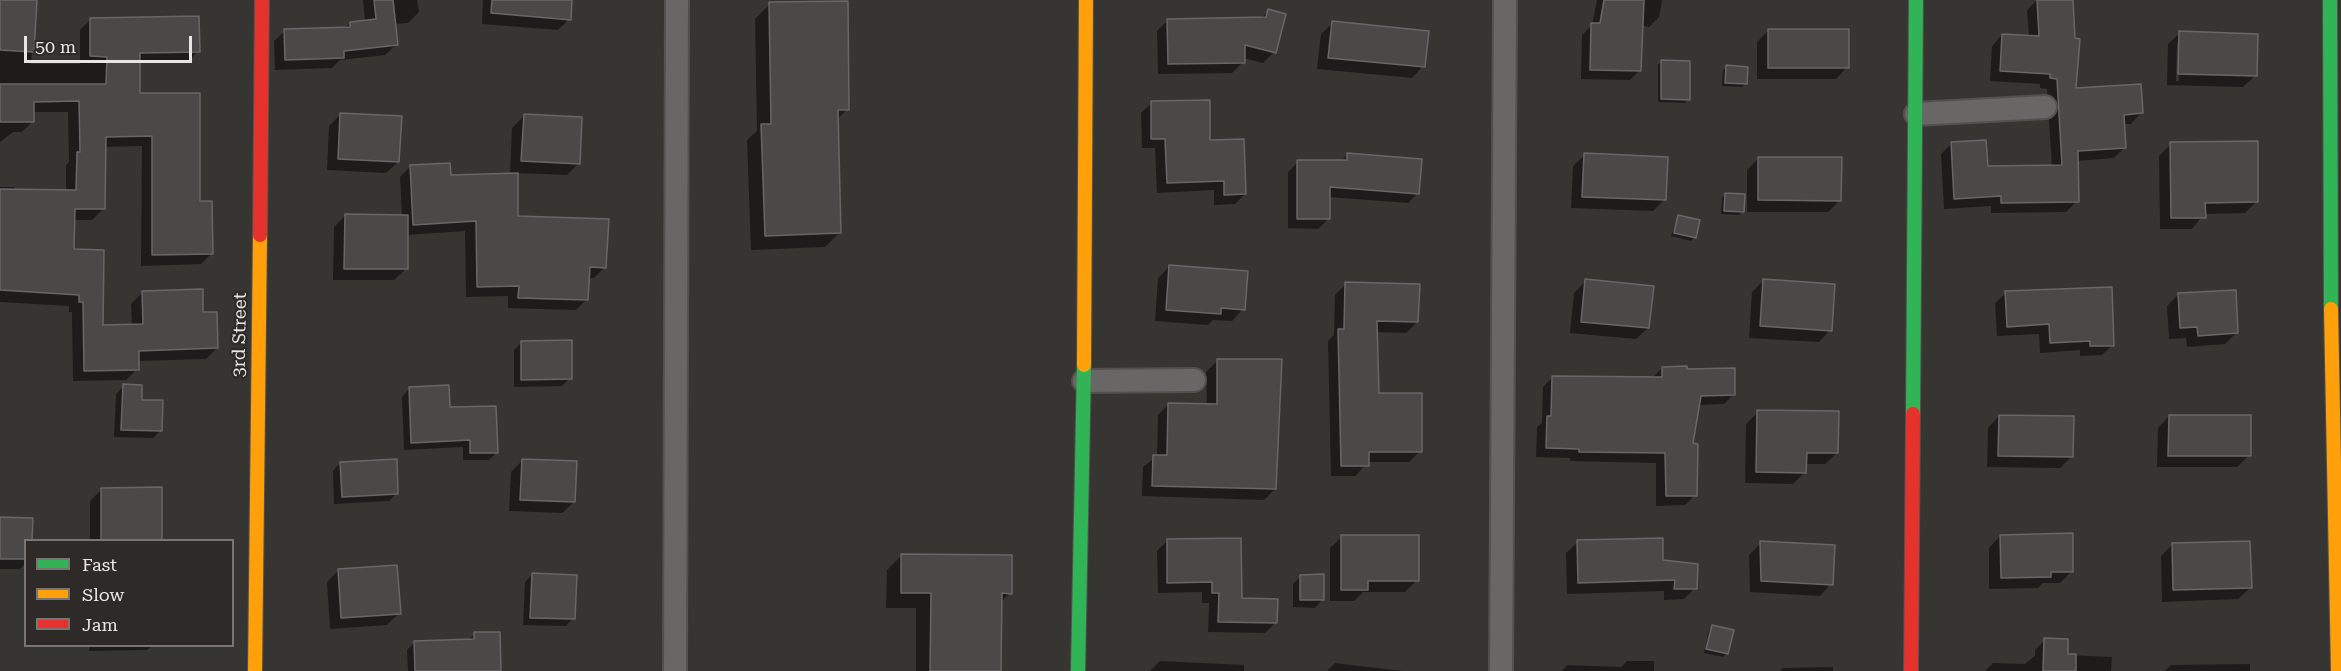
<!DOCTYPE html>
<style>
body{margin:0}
#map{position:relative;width:2341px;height:671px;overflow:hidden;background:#373532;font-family:"Roboto Serif",serif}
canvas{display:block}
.legend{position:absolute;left:24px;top:539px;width:210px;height:108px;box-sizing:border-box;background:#2e2a27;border:2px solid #787572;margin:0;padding:8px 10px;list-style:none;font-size:18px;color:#e8e5e3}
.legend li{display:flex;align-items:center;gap:12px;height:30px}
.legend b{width:30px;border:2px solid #787572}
.scale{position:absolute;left:24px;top:36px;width:168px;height:27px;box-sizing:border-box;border:3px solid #e8e5e3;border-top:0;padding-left:8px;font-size:18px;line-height:21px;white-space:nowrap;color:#e8e5e3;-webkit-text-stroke:4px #2e2a27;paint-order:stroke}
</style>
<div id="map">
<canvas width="2341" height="671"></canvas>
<ul class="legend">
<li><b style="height:8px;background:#30b455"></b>Fast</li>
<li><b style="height:8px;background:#ff9f0a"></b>Slow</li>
<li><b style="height:8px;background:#e5322d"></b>Jam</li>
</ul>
<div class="scale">50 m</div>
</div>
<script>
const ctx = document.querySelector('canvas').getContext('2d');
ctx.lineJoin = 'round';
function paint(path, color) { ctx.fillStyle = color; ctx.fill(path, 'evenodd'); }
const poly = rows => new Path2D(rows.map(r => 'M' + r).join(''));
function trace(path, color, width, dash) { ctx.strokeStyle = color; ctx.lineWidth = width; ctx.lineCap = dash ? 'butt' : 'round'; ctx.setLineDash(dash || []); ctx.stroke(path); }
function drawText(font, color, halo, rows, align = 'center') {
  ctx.font = font + ' "Roboto Serif",serif'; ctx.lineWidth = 4.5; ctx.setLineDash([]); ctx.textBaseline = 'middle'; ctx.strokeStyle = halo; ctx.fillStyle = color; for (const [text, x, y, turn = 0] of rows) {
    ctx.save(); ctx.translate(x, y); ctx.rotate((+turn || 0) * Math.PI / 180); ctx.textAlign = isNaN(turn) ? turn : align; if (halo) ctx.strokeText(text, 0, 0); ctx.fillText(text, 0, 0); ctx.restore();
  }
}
paint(poly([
 [0,0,36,0,31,64,80,64,80,30,91,19,198,51,187,63,138,63,139,94,198,203,212,253,201,264,141,266,142,146,104,147,103,209,92,220,73,220,73,251,102,326,132,326,131,304,142,293,202,313,217,348,206,359,137,361,137,369,126,380,73,381,72,312,69,312,69,306,0,302,0,187,14,187,14,191,66,192,66,165,69,162,68,112,33,112,33,121,22,132,13,132,0,142],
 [363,0,417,0,419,12,408,23,394,24,396,45,385,55,340,60,332,68,275,70,274,41,285,31,344,29,350,23,365,22],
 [483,0,571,0,569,19,558,30,482,24],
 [1597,0,1662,0,1659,17,1649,27,1641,25,1640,70,1630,80,1581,79,1582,35,1592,25],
 [2037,0,2072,0,2075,90,2141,113,2131,124,2123,124,2124,148,2114,158,2077,161,2077,201,2066,212,1991,213,1991,206,1944,209,1941,154,1952,143,1986,168,2052,167,2047,89,2040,88,2040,84,1990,81,1992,46,2002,35,2029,37,2027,10],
 [770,4,848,109,836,120,840,232,825,247,751,250,747,140,757,131,755,19],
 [1269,11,1274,52,1263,63,1243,58,1243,62,1232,73,1158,74,1157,31,1168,20,1261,18],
 [1333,23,1423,66,1412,78,1317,69,1321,34],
 [1768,31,1847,67,1836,79,1757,79,1757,42],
 [2180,33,2255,76,2243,87,2167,85,2168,44],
 [2177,43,2180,43,2179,81,2176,81],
 [1662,61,1688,99,1685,103,1658,102,1658,65],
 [1727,67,1746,83,1742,87,1722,86,1723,70],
 [1152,103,1208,142,1245,194,1235,204,1214,205,1214,190,1157,193,1155,148,1142,148,1141,113],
 [341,114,398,162,386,173,327,170,329,126],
 [524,116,579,163,567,175,516,173,517,217,605,267,594,278,588,278,587,299,576,310,508,308,508,296,466,297,465,231,407,235,406,269,394,280,333,280,334,227,345,216,402,216,400,177,411,166,449,176,510,175,512,128],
 [2171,144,2257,201,2245,213,2204,214,2192,229,2160,229,2159,156],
 [1348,154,1418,193,1408,203,1328,197,1328,219,1318,229,1288,228,1288,172,1298,162,1341,161],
 [1585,155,1664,200,1653,211,1571,208,1573,166],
 [1759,158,1840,200,1828,212,1747,212,1747,170],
 [1726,194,1743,211,1739,215,1721,214,1722,198],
 [1679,216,1694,238,1691,241,1671,236],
 [1169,267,1243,309,1232,321,1213,320,1208,325,1155,321,1158,278],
 [1586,281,1648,328,1636,339,1570,333,1574,293],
 [1763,281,1830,330,1819,342,1749,338,1752,292],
 [1346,284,1417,322,1406,333,1376,332,1378,395,1420,451,1409,462,1367,462,1356,476,1331,476,1328,341,1334,335,1335,295],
 [2006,293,2113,345,2102,355,2080,356,2080,350,2040,353,2039,334,1997,336,1995,303],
 [2179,294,2236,333,2225,344,2187,347,2186,338,2169,339,2167,306],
 [522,342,570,378,562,386,514,387,514,350],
 [1217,361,1275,489,1264,500,1142,496,1143,467,1157,456,1158,415,1169,404,1207,405,1206,372],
 [1662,368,1734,394,1724,404,1698,405,1691,445,1695,495,1685,505,1656,506,1656,463,1570,461,1570,458,1536,457,1537,427,1542,423,1543,387,1553,377,1651,379],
 [124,386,140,401,161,430,153,438,114,437,116,394],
 [409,389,449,409,497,452,489,460,463,460,463,447,404,450,402,397],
 [1758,412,1837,453,1825,464,1805,464,1805,472,1793,484,1745,483,1746,424],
 [1999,416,2072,456,2060,468,1987,467,1988,428],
 [2169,416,2249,455,2237,467,2157,467,2158,428],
 [523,460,574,502,562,513,509,511,511,472],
 [340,463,397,493,389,501,334,504,333,471],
 [161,488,161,540,90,540,90,501,102,489],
 [0,519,31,519,31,540,26,540,26,563,20,569,0,569],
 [2000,536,2072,571,2060,583,2043,583,2038,588,1989,589,1989,548],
 [1342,537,1417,580,1405,592,1363,592,1354,601,1330,601,1330,548],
 [1168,540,1240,600,1275,623,1265,633,1208,632,1209,603,1202,603,1202,592,1158,593,1157,551],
 [1578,542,1662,562,1695,588,1684,599,1664,600,1664,591,1567,594,1566,553],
 [1761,543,1831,584,1820,596,1750,592,1749,555],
 [2173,544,2250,588,2238,599,2162,602,2161,556],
 [902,555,1010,593,1000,603,999,671,916,671,916,608,886,608,887,570],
 [339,570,399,613,387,625,330,629,327,582],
 [532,575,573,618,566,626,523,625,525,582],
 [1301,576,1322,600,1315,608,1293,607,1293,584],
 [1712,627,1727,653,1723,657,1704,653,1709,630],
 [475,634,499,671,408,671,407,650,415,642,468,640],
 [2045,640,2066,655,2112,657,2111,671,1985,671,1993,663,2025,664,2035,656,2035,650],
 [89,646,152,646,147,650,89,651],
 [1160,661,1244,665,1244,671,1150,671],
 [1627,661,1654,661,1654,671,1562,671,1567,665,1621,667],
 [1335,663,1402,671,1327,671],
 [2250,664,2250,671,2165,671,2171,665],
 [1833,667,1833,671,1780,671,1783,668]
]), '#0007');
const building = poly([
 [0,0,37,0,34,52,0,50,0,0],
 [374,0,393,0,398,45,344,51,344,58,285,60,284,29,350,27,350,22,376,19,374,0],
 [492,0,572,0,571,20,491,13,492,0],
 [1604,0,1644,0,1641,71,1590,70,1591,23,1600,23,1604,0],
 [2037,0,2073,0,2075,38,2080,39,2076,88,2141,84,2143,113,2124,115,2126,148,2078,151,2079,202,2001,203,2001,196,1954,199,1951,142,1986,140,1988,166,2062,165,2057,79,2050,78,2050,74,2000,71,2002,34,2039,36,2037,0],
 [848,1,849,110,838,110,841,233,765,236,761,124,771,124,769,2,848,1],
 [1268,9,1286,14,1276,53,1245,45,1245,63,1168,64,1167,19,1266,17,1268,9],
 [199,16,200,52,140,53,140,93,200,93,200,201,212,201,213,254,152,255,152,136,106,137,105,209,75,209,74,249,104,250,103,325,143,324,142,291,203,289,203,312,217,312,218,348,139,351,139,370,84,371,83,302,79,302,79,295,0,290,0,189,76,190,77,152,80,152,79,101,34,102,34,122,0,122,0,84,106,84,107,57,90,56,90,18,199,16],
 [1332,21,1429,31,1425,67,1328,58,1332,21],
 [1768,29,1849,29,1849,68,1768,68,1768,29],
 [2179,31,2258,34,2257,76,2178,74,2179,31],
 [1661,60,1690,61,1690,100,1661,99,1661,60],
 [1726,65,1748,67,1747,84,1725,83,1726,65],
 [1210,100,1210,140,1244,139,1246,194,1224,195,1224,181,1167,183,1165,139,1151,139,1151,101,1210,100],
 [340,113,402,116,399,162,338,159,340,113],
 [524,114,582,117,580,164,521,161,524,114],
 [2258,141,2258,202,2205,203,2206,218,2171,218,2170,142,2258,141],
 [1347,153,1422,159,1419,194,1330,187,1330,219,1297,219,1297,160,1347,160,1347,153],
 [1584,153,1668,157,1666,200,1582,197,1584,153],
 [1758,157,1842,157,1841,201,1758,200,1758,157],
 [450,163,451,175,518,173,518,216,609,219,606,268,590,267,588,300,518,298,519,286,477,287,476,221,413,225,410,165,450,163],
 [1725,193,1745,194,1744,212,1724,211,1725,193],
 [345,214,408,215,408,269,344,269,345,214],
 [1678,215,1700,220,1696,238,1674,233,1678,215],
 [1169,265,1248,271,1245,310,1221,308,1221,314,1166,310,1169,265],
 [1585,279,1654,286,1649,328,1581,322,1585,279],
 [1763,279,1835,284,1832,331,1760,326,1763,279],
 [1345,282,1420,284,1418,322,1377,321,1379,393,1422,393,1422,452,1369,452,1369,466,1341,466,1338,329,1344,329,1345,282],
 [2112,287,2114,346,2090,346,2090,341,2050,343,2049,324,2007,327,2005,291,2112,287],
 [2236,290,2238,333,2198,336,2197,327,2180,328,2178,293,2236,290],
 [572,340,572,379,521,380,521,341,572,340],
 [1217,359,1282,359,1276,489,1152,486,1153,455,1167,455,1168,403,1217,404,1217,359],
 [1687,366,1687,369,1735,368,1735,395,1701,396,1693,443,1698,444,1697,496,1666,496,1665,453,1579,452,1579,449,1546,448,1547,416,1551,416,1552,376,1662,377,1662,367,1687,366],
 [123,384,142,385,142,400,163,400,162,431,121,430,123,384],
 [449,385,450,407,496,406,498,453,470,453,470,440,411,443,409,387,449,385],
 [1757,410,1839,411,1838,453,1807,453,1806,473,1756,472,1757,410],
 [1999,415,2074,416,2073,457,1998,456,1999,415],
 [2169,415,2251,415,2251,456,2168,456,2169,415],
 [397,459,398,494,342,497,340,462,397,459],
 [522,459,577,461,575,502,520,500,522,459],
 [162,487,162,540,101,540,101,488,162,487],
 [0,517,33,518,32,540,26,540,26,559,0,559,0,517],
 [2073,533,2073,572,2051,572,2051,577,2001,578,2000,535,2073,533],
 [1341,535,1419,535,1419,581,1368,581,1368,590,1341,590,1341,535],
 [1241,538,1242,598,1278,599,1277,623,1218,622,1219,593,1212,593,1212,582,1167,583,1167,539,1241,538],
 [1663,538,1663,560,1698,564,1697,589,1674,589,1675,580,1578,583,1577,540,1663,538],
 [1760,541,1835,545,1833,585,1761,581,1760,541],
 [2250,541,2252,588,2173,590,2172,543,2250,541],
 [901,554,1012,555,1012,594,1002,593,1001,671,930,671,931,593,901,593,901,554],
 [397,565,401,614,341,618,338,569,397,565],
 [532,573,577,575,575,619,530,618,532,573],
 [1324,574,1324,600,1300,600,1300,575,1324,574],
 [1712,625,1734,630,1728,654,1706,649,1712,625],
 [474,632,500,632,501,671,415,671,414,641,474,639,474,632],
 [2044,638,2068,639,2068,654,2076,654,2076,671,2043,671,2044,638]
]);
paint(building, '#4a4948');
trace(building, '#686767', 1.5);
const street = poly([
 [1916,114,2045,107],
 [1084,381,1194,380],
 [675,671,677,0],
 [1501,671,1505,0]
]);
const fast = poly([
 [2330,0,2331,309],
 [1913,414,1916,0],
 [1078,671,1084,365]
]);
const slow = poly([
 [2331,309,2338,671],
 [1084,365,1086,0],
 [255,671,260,235]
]);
const jam = poly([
 [260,235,262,0],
 [1911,671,1913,414]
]);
trace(street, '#53514f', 26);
trace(fast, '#53514f', 16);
trace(slow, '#53514f', 16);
trace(jam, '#53514f', 16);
trace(street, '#686766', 22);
trace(fast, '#30b455', 14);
trace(slow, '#ff9f0a', 14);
trace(jam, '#e5322d', 14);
drawText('18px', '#e8e5e3', '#2e2a27', [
 ["3rd Street",240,335,-89]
]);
</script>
